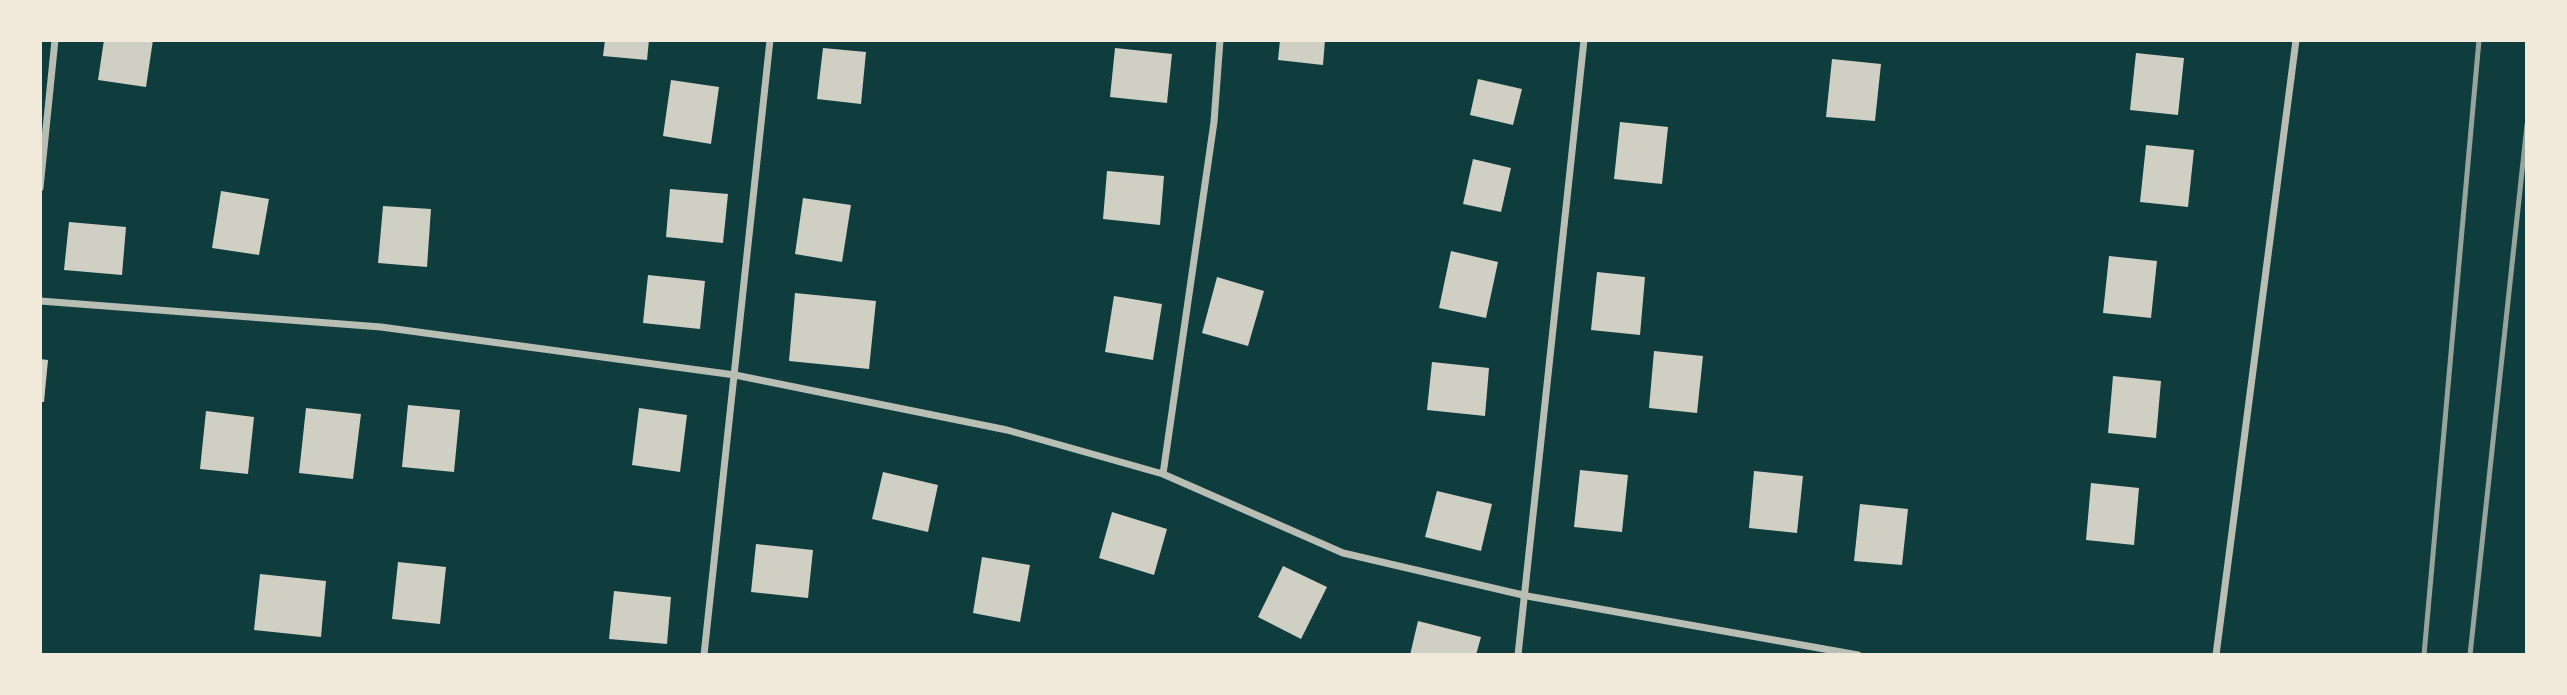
<!DOCTYPE html>
<style>
body{margin:0}
#map{position:relative;width:2567px;height:695px;overflow:hidden;background:#0f3d3e;font-family:Commissioner,sans-serif}
canvas{display:block}
.frame{position:absolute;inset:0;border:42px solid #f1e9da;pointer-events:none}
</style>
<div id="map">
<canvas width="2567" height="695"></canvas>
<div class="frame"></div>
</div>
<script>
const ctx = document.querySelector('canvas').getContext('2d');
ctx.lineJoin = 'round';
function paint(path, color) { ctx.fillStyle = color; ctx.fill(path, 'evenodd'); }
const poly = rows => new Path2D(rows.map(r => 'M' + r).join(''));
function trace(path, color, width, dash) { ctx.strokeStyle = color; ctx.lineWidth = width; ctx.lineCap = dash ? 'butt' : 'round'; ctx.setLineDash(dash || []); ctx.stroke(path); }
paint(poly([
 [104,40,153,40,146,87,98,80],
 [605,40,649,40,647,60,603,56],
 [1280,40,1325,40,1323,65,1278,60],
 [823,48,866,52,861,104,817,99],
 [1115,48,1172,54,1167,103,1110,97],
 [2136,53,2184,58,2178,115,2130,110],
 [1832,59,1881,64,1875,121,1826,117],
 [1478,79,1522,89,1513,125,1470,115],
 [671,80,719,87,711,144,663,136],
 [1620,122,1668,127,1662,184,1614,179],
 [2146,145,2194,150,2188,207,2140,202],
 [1473,159,1511,168,1501,212,1463,204],
 [1107,171,1164,176,1160,225,1103,219],
 [670,189,728,194,723,243,666,237],
 [221,191,269,199,259,255,212,248],
 [803,198,851,205,842,262,795,254],
 [383,206,431,209,427,267,378,263],
 [69,222,126,227,122,275,64,270],
 [1451,251,1498,262,1486,318,1439,308],
 [2109,256,2157,261,2151,318,2103,313],
 [1597,272,1645,277,1640,335,1591,330],
 [648,275,705,281,700,329,643,323],
 [1217,277,1264,291,1248,346,1202,333],
 [795,293,876,301,869,369,789,361],
 [1114,296,1162,304,1153,360,1105,352],
 [1654,351,1703,356,1697,413,1649,408],
 [40,359,48,360,44,402,40,402],
 [1432,362,1489,368,1485,416,1427,410],
 [2113,376,2161,381,2156,438,2108,433],
 [408,405,460,410,454,472,402,467],
 [306,408,361,414,353,479,299,473],
 [639,408,687,415,680,472,632,465],
 [206,411,254,417,248,474,200,469],
 [1580,470,1628,475,1622,532,1574,527],
 [1754,471,1803,476,1797,533,1749,528],
 [883,472,938,485,928,532,872,519],
 [2091,483,2139,488,2134,545,2086,540],
 [1437,491,1492,504,1481,551,1425,537],
 [1860,504,1908,509,1902,565,1854,561],
 [1112,512,1167,529,1154,575,1099,558],
 [756,544,813,550,808,598,751,592],
 [982,557,1030,565,1020,622,973,613],
 [398,562,446,567,440,624,392,619],
 [1283,566,1327,587,1301,639,1258,617],
 [260,574,326,581,321,637,254,630],
 [614,591,671,597,667,644,609,639],
 [1418,621,1481,637,1476,655,1410,655]
]), '#cfcfc3');
trace(poly([
 [40,188,55,40],
 [40,301,381,327,735,375,1007,430,1163,474,1343,553,1527,596,1858,655],
 [1163,474,1214,122,1220,40],
 [704,655,770,40],
 [1518,655,1584,40],
 [2216,655,2296,40]
]), '#b8beb3', 7);
trace(poly([
 [2424,655,2479,40],
 [2470,655,2527,125]
]), '#97a49c', 5);
</script>
